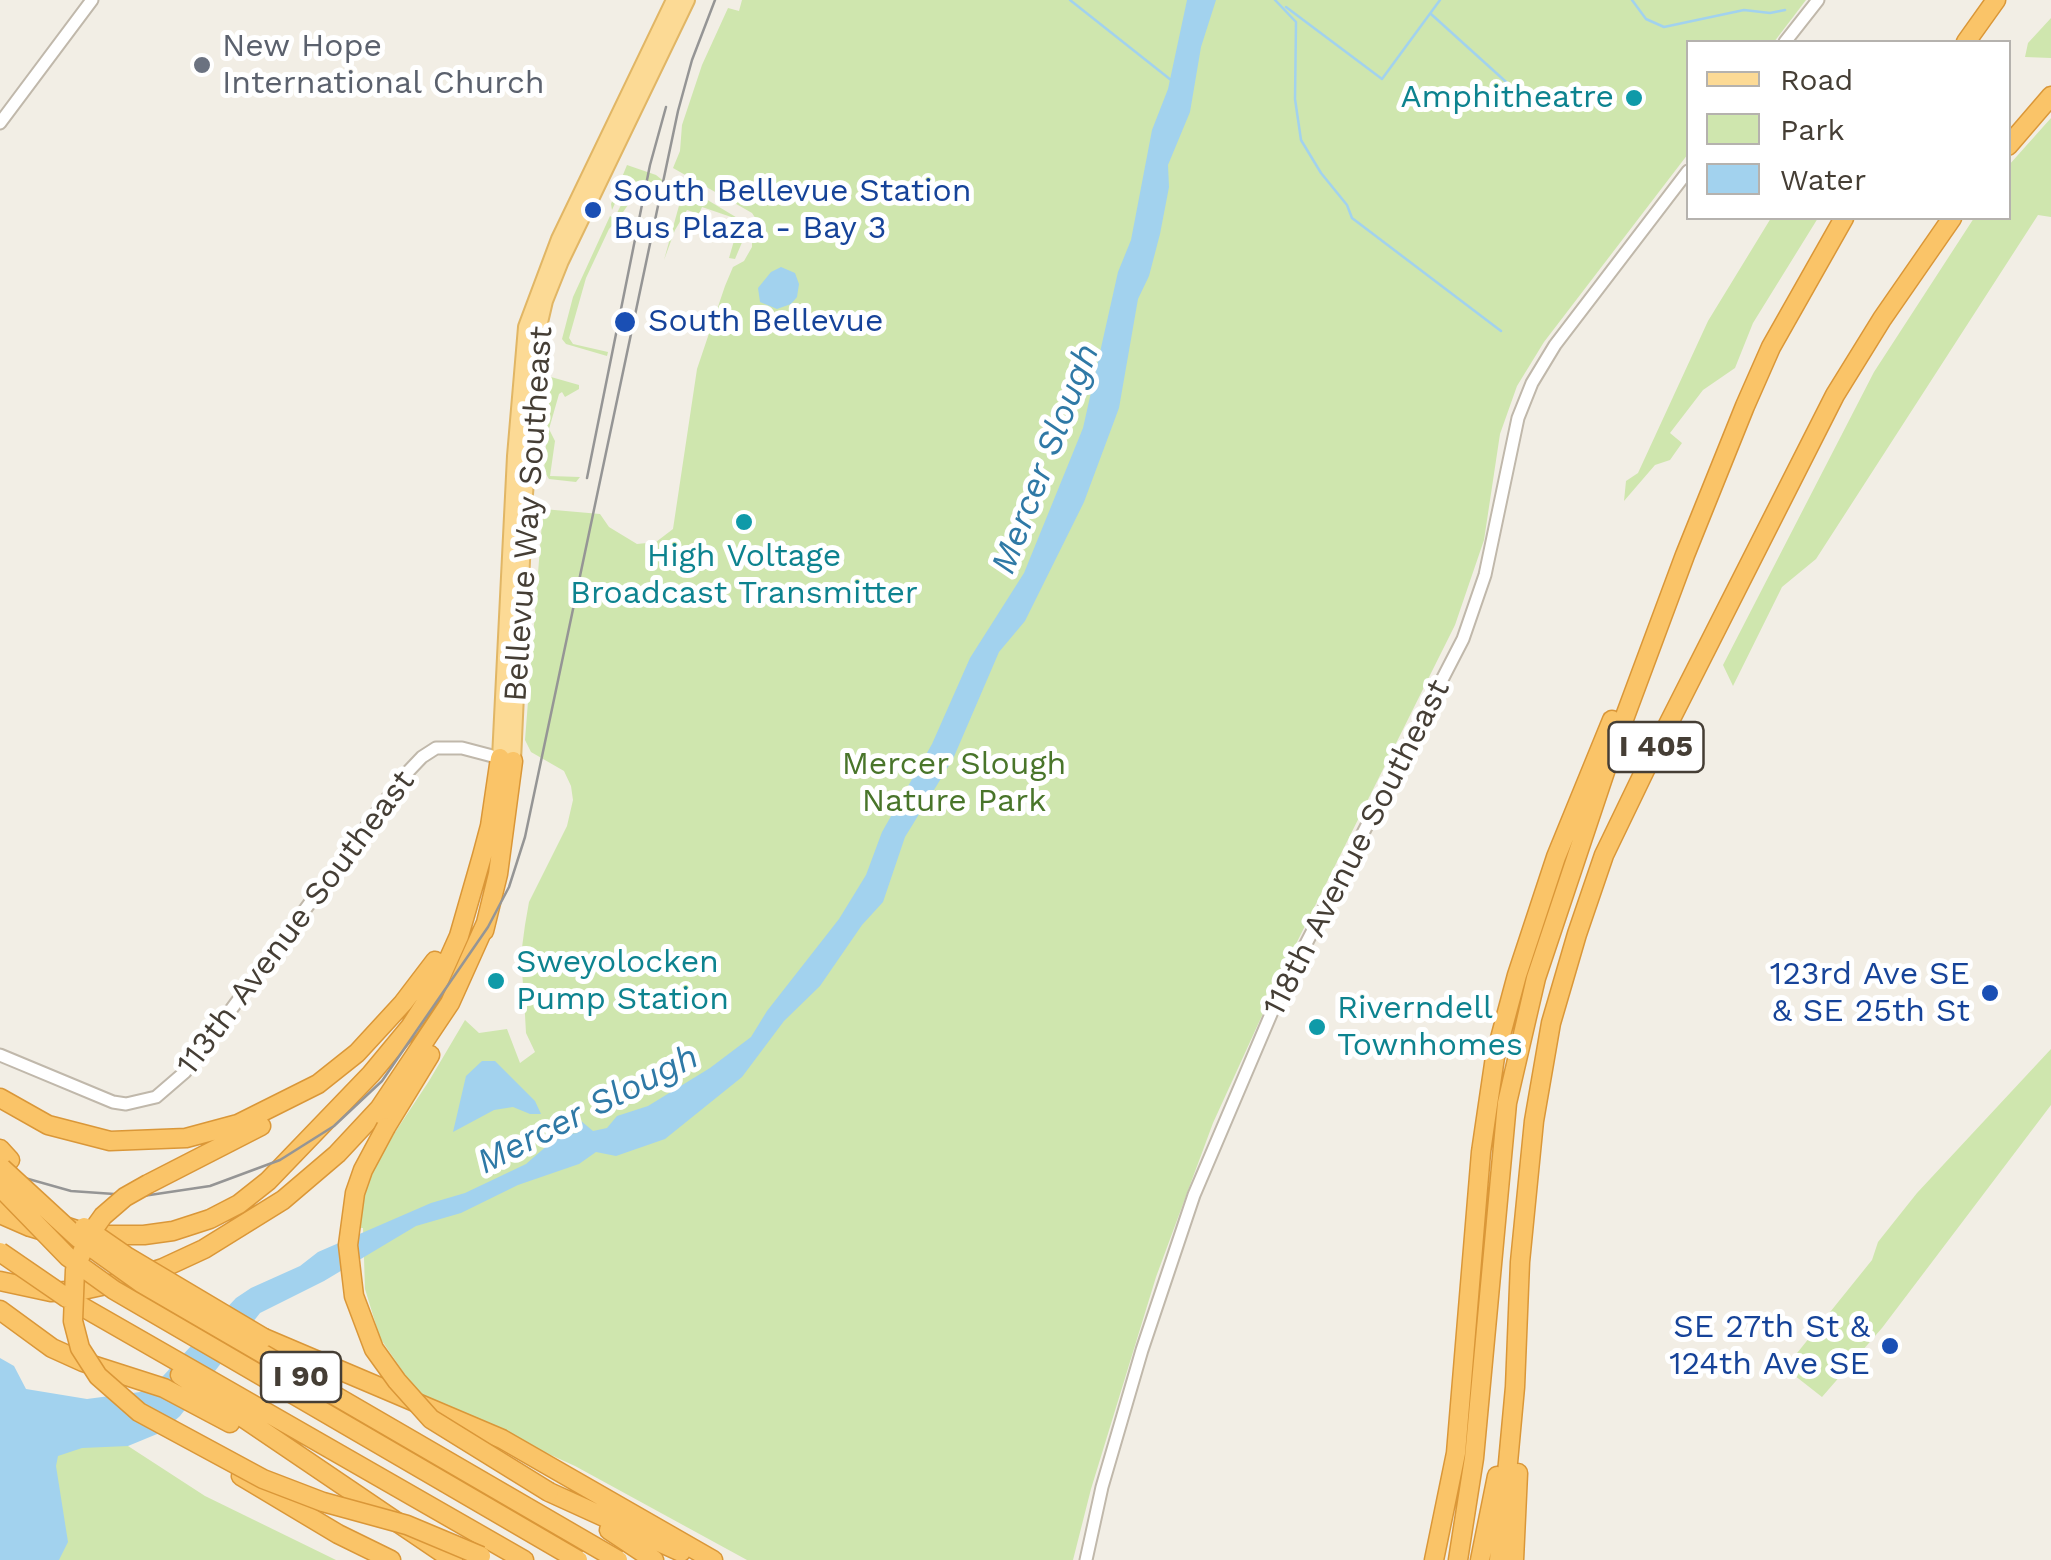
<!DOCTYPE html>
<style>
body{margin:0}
#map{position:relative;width:2051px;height:1560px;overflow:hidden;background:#f2eee5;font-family:"Work Sans",sans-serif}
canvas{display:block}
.legend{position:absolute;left:1686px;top:40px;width:325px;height:180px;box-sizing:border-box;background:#fff;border:2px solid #b5b2ae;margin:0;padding:12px 18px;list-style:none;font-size:30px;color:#453e35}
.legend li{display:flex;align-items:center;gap:20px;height:50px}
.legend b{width:50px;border:2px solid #b5b2ae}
</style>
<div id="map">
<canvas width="2051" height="1560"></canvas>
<ul class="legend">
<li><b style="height:12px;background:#fcda95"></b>Road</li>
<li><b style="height:28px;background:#cfe6ae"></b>Park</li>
<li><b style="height:28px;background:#a2d2ee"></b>Water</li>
</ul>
</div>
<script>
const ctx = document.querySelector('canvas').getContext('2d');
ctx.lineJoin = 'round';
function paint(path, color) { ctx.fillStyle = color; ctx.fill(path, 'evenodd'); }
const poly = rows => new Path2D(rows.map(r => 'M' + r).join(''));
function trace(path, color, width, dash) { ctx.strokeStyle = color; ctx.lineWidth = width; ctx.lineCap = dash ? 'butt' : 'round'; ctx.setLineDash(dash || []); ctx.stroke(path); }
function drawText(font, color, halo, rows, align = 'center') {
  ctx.font = font + ' "Work Sans",sans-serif'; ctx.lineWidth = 10; ctx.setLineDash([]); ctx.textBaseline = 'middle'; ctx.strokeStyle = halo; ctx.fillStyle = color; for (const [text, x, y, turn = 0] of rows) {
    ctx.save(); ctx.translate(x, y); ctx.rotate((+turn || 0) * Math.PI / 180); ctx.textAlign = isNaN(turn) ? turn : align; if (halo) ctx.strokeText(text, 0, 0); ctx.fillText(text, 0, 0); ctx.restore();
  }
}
paint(poly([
 [742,0,1806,0,1774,42,1688,42,1688,154,1544,342,1517,386,1500,434,1484,540,1455,625,1281,974,1213,1123,1156,1277,1091,1489,1073,1560,747,1560,575,1466,419,1395,380,1338,365,1289,363,1228,360,1228,363,1193,372,1167,429,1081,465,1020,479,1033,507,1029,520,1063,535,1052,526,1033,525,1015,521,955,525,925,529,902,567,826,573,800,571,786,564,771,531,752,525,740,543,509,600,514,609,527,637,544,656,542,673,529,697,369,725,286,733,267,744,261,752,247,752,232,760,225,752,213,673,168,680,151,682,125,702,65,728,8,739,11],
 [2051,18,2051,58,2025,57,2028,43],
 [2051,118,2051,217,2038,215,1816,559,1782,587,1733,686,1723,665,1874,372,1974,218,2008,218,2009,165],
 [627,165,656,175,666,183,669,191,664,194,649,189,637,192,621,215,617,213,626,195,620,192,612,210,611,204],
 [681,184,744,222,743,240,735,259,729,258,740,220,702,207,699,214,687,210,675,230,664,260,680,202,678,188],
 [610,216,617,220,609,229,586,278,569,338,573,344,608,352,607,356,566,344,562,339,573,297],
 [1771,218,1818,218,1753,323,1735,368,1703,390,1670,433,1682,443,1670,460,1655,465,1624,501,1626,481,1638,473,1708,321],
 [551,377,579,385,579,389,565,397,562,392,559,394,549,429,555,441,550,476,580,477,576,482,549,479,544,471],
 [2051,1049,2051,1105,1882,1328,1822,1397,1785,1368,1872,1260,1878,1242,1917,1193],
 [0,1416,107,1446,128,1446,205,1496,336,1560,0,1560]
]), '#cfe6ae');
paint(poly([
 [1187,0,1216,0,1201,47,1190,112,1168,165,1169,187,1160,234,1149,276,1138,299,1119,408,1084,502,1025,621,999,652,953,759,905,837,883,902,862,925,820,986,784,1021,742,1077,665,1139,616,1156,596,1152,579,1164,518,1185,461,1213,416,1226,324,1281,260,1313,180,1416,162,1432,128,1446,82,1448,58,1456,56,1466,68,1542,59,1560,0,1560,0,1358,14,1366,26,1389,87,1399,140,1392,163,1376,236,1298,251,1288,300,1266,318,1252,431,1203,465,1193,526,1164,549,1144,565,1134,578,1133,565,1122,567,1114,574,1115,593,1131,607,1128,617,1116,648,1106,710,1068,751,1037,767,1011,839,919,866,875,882,832,932,744,970,658,1024,573,1083,428,1118,272,1131,240,1152,130,1168,89],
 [781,267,795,273,799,284,797,297,791,304,777,309,760,302,758,288,771,272],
 [482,1061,495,1061,535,1101,541,1114,530,1114,513,1107,494,1110,453,1132,466,1076]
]), '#a2d2ee');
trace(poly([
 [1070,0,1171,80],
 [1275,0,1296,22,1295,99,1301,140,1321,173,1347,205,1352,218,1501,331],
 [1632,0,1646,19,1664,27,1744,10,1770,13,1785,10],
 [1286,7,1382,79,1440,0],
 [1431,14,1515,90]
]), '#a2d2ee', 2.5);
const minor = poly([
 [1785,42,1818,0],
 [0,123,92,0],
 [0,1055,113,1102,126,1104,156,1097,185,1072,403,777,422,757,436,748,462,748,500,758],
 [1086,1560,1102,1487,1142,1350,1194,1195,1277,1000,1463,639,1485,575,1518,418,1532,383,1555,345,1688,171]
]);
const major = poly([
 [500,758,515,456,526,327,559,239,674,0],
 [513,761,525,494,538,331,545,301,561,261,687,0]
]);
const highway = poly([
 [1966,42,1996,0],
 [2008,146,2051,96],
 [484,931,498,874,513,761],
 [0,1098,48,1125,110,1141,186,1138,238,1124,318,1084,357,1053,403,1003,435,961],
 [386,1127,430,1055],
 [0,1149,10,1160],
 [148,1184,261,1126],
 [0,1200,30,1215,80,1231,101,1235,144,1235,173,1231,210,1219,239,1204,268,1181,371,1074,410,1027,437,985,459,936,482,856,490,826,500,758],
 [0,1214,30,1227,89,1245],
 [0,1281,51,1292,83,1290,120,1282,163,1268,204,1249,283,1200,337,1154,379,1109,450,1003,486,923],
 [67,1298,524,1560],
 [0,1310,52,1348,83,1362,164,1388,230,1423],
 [264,1338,502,1439,713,1560],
 [180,1375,453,1560],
 [241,1476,338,1534,391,1560],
 [549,1492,681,1552],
 [609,1530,654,1560],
 [1434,1560,1456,1453,1481,1152,1495,1057,1517,975,1556,857,1612,720],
 [1458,1560,1474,1458,1507,1103,1536,978,1611,754,1685,555,1745,406,1771,347,1844,218],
 [1480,1560,1497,1476],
 [1499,1560,1515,1387,1520,1262,1534,1121,1551,1023,1577,934,1604,855,1645,770,1835,395,1882,319,1952,218],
 [1514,1560,1518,1473]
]);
trace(minor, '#c0b8ab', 15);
trace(major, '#e1b665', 18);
trace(highway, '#da9738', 21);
trace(minor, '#fff', 11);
trace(major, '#fcda95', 14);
trace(highway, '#fac468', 18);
trace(poly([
 [587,478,650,165,666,107],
 [0,1171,71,1191,143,1196,210,1186,280,1160,334,1126,382,1081,488,927,509,887,525,837,678,111,692,60,715,0]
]), '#959595', 2.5);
const highwayBridge = poly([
 [386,1127,363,1170,355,1193,348,1245,354,1296,374,1349,397,1381,431,1419,549,1492],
 [2,1168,78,1238,141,1283,618,1560],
 [148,1184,125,1197,103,1216,88,1237,75,1270,73,1321,80,1348,98,1376,139,1412,263,1479,323,1502,407,1525,481,1556],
 [0,1187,68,1257,114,1290,578,1560],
 [84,1227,126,1256,264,1338],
 [0,1252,67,1298]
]);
trace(highwayBridge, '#da9738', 21, []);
trace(highwayBridge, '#fac468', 18);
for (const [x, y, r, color] of [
 [202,65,10,"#6b7280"],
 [1634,98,10,"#0f9aa8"],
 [593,210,10,"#1a4fb4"],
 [625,322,12,"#1a4fb4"],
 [744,522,10,"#0f9aa8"],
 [496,981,10,"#0f9aa8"],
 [1990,993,10,"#1a4fb4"],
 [1317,1027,10,"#0f9aa8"],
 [1890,1346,10,"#1a4fb4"]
]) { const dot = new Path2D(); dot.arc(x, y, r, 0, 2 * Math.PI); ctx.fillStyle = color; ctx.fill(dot); trace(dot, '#fff', 4); }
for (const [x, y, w] of [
 [1656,747,95],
 [301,1377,80]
]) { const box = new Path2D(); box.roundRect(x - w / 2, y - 25, w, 50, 8); ctx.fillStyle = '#fff'; ctx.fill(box); trace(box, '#453e35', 2.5); }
drawText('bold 30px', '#453e35', null, [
 ["I 405",1656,747],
 ["I 90",301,1377]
]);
drawText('32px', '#5b616d', '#fff', [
 ["New Hope",222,47],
 ["International Church",222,84]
], 'left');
drawText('32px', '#0d838f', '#fff', [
 ["Amphitheatre",1614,98,"right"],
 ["High Voltage",744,557,"center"],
 ["Broadcast Transmitter",744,594,"center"],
 ["Sweyolocken",516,963],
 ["Pump Station",516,1000],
 ["Riverndell",1337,1009],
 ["Townhomes",1337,1046]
], 'left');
drawText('32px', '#164399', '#fff', [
 ["South Bellevue Station",613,192],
 ["Bus Plaza - Bay 3",613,229],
 ["South Bellevue",648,322],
 ["123rd Ave SE",1970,975,"right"],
 ["& SE 25th St",1970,1012,"right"],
 ["SE 27th St &",1870,1328,"right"],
 ["124th Ave SE",1870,1365,"right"]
], 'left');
drawText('32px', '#453e35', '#fff', [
 ["Bellevue Way Southeast",529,514,-86],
 ["118th Avenue Southeast",1357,848,-63],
 ["113th Avenue Southeast",296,923,-53]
]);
drawText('32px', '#49752a', '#fff', [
 ["Mercer Slough",954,765],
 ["Nature Park",954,802]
]);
drawText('italic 35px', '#2f79a6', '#fff', [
 ["Mercer Slough",1046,459,-69],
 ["Mercer Slough",588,1110,-27]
]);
</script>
